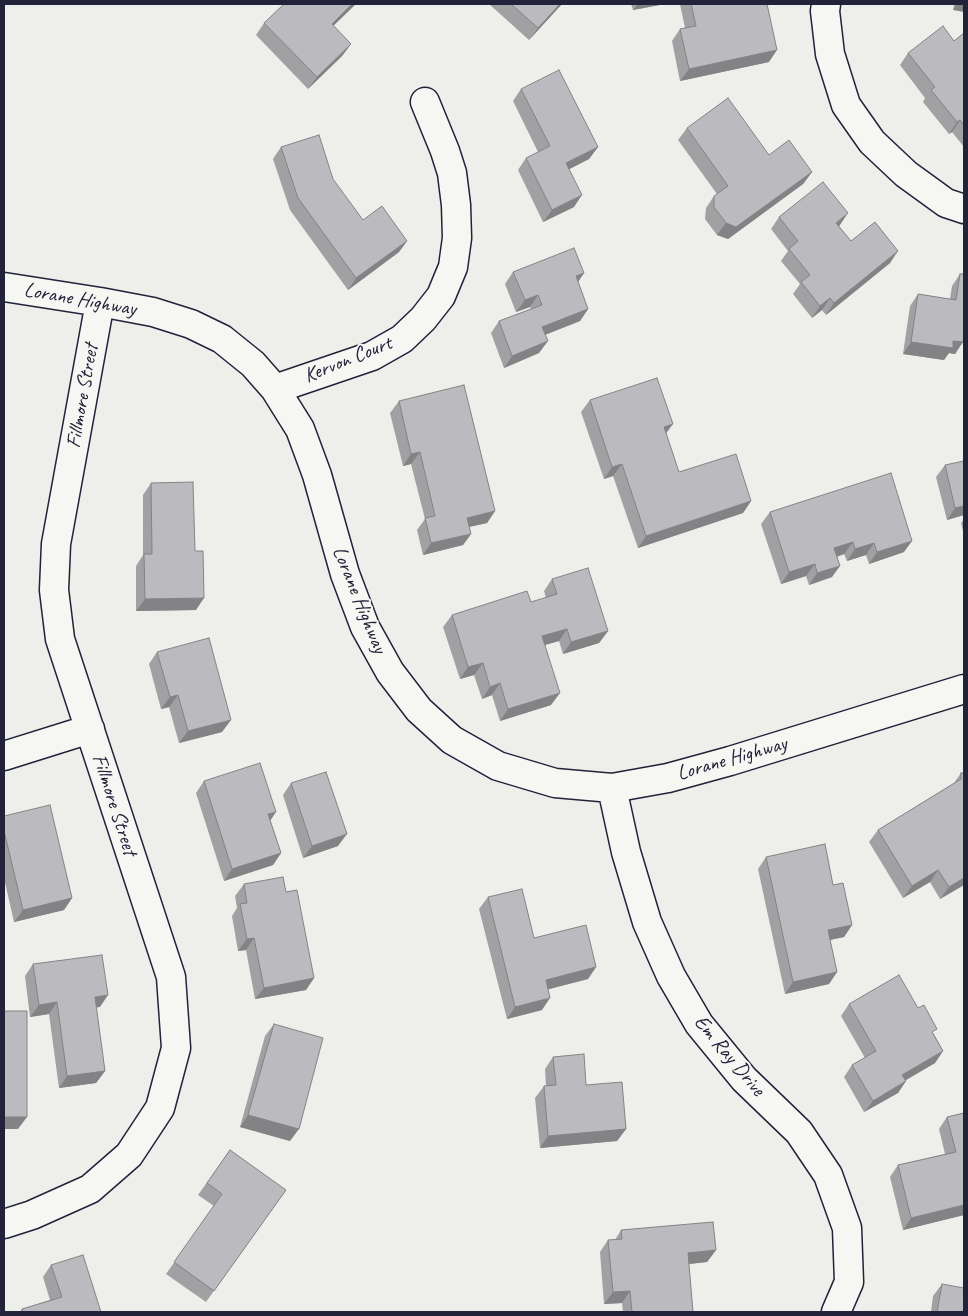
<!DOCTYPE html>
<style>
body{margin:0}
#map{position:relative;width:968px;height:1316px;overflow:hidden;background:#eeeeeb;font-family:Caveat,sans-serif}
canvas{display:block}
.frame{position:absolute;inset:0;border:5px solid #22223b;pointer-events:none}
</style>
<div id="map">
<canvas width="968" height="1316"></canvas>
<div class="frame"></div>
</div>
<script>
const ctx = document.querySelector('canvas').getContext('2d');
ctx.lineJoin = 'round';
const poly = rows => new Path2D(rows.map(r => 'M' + r).join(''));
function trace(path, color, width, dash) { ctx.strokeStyle = color; ctx.lineWidth = width; ctx.lineCap = dash ? 'butt' : 'round'; ctx.setLineDash(dash || []); ctx.stroke(path); }
function paint(path, color) { ctx.fillStyle = color; ctx.fill(path, 'evenodd'); }
function drawText(font, color, halo, rows, align = 'center') {
  ctx.font = font + ' Caveat,sans-serif'; ctx.lineWidth = 4; ctx.setLineDash([]); ctx.textBaseline = 'middle'; ctx.strokeStyle = halo; ctx.fillStyle = color; for (const [text, x, y, turn = 0] of rows) {
    ctx.save(); ctx.translate(x, y); ctx.rotate((+turn || 0) * Math.PI / 180); ctx.textAlign = isNaN(turn) ? turn : align; if (halo) ctx.strokeText(text, 0, 0); ctx.fillText(text, 0, 0); ctx.restore();
  }
}
const minor = poly([
 [826,4,825,11,830,54,846,105,872,142,906,174,946,203,964,209],
 [4,287,100,302,153,312,191,324,222,339,253,364,275,389,300,429,317,475,345,574,365,627,390,672,419,710,452,740,498,766,555,783,612,788,668,778,730,761,964,689],
 [275,389,372,356,402,339,423,319,441,296,453,267,457,238,456,205,452,173,445,151,425,102],
 [4,756,90,729],
 [612,788,626,852,647,922,671,976,699,1024,744,1079,799,1132,828,1175,847,1228,849,1282,836,1312],
 [4,1224,32,1215,90,1189,129,1155,160,1108,176,1048,171,977,60,639,54,590,56,544,100,302]
]);
trace(minor, '#22223b', 31);
trace(minor, '#f6f6f2', 28);
paint(poly([
 [489,4,562,4,529,40],
 [631,4,665,4,633,10],
 [680,4,767,4,769,62,680,81,672,41,680,29,685,28],
 [954,4,964,4,953,10],
 [264,23,333,26,351,44,342,56,308,89,256,35],
 [964,33,964,147,952,132,949,134,923,102,925,98,900,65,908,53,954,41],
 [521,89,598,147,589,159,569,169,574,207,543,222,518,170,526,158,538,152,513,101],
 [687,128,769,155,812,172,803,184,728,239,717,235,705,219,706,208,714,196,717,194,678,140],
 [281,147,363,220,407,241,399,252,348,290,290,210,273,159],
 [779,217,840,225,839,226,851,241,890,263,826,315,822,310,812,318,793,294,800,284,781,261,788,251,771,229],
 [513,272,584,273,578,282,588,309,580,321,545,335,539,353,504,368,491,333,499,321,531,309,530,307,516,312,505,284],
 [960,274,964,274,964,341,963,341,955,354,949,353,944,360,903,354,910,306,918,294,950,299,952,286],
 [590,400,666,434,679,472,751,501,743,513,638,548,613,476,604,479,581,412],
 [399,401,495,511,487,523,469,527,471,534,463,545,423,555,417,530,425,519,411,464,403,466,390,413],
 [945,465,964,515,947,520,936,477],
 [151,483,196,610,136,611,136,566,143,555,143,495],
 [770,512,904,552,869,564,866,555,847,561,844,554,837,557,832,577,809,585,806,576,781,584,761,524],
 [964,519,964,535,961,523],
 [552,579,608,631,599,643,563,654,559,641,545,645,551,705,500,721,492,695,482,699,474,675,460,679,443,627,452,615,531,602,546,598,544,591],
 [157,652,222,732,179,743,169,707,161,709,149,664],
 [961,773,964,773,964,885,940,899,930,882,903,898,869,842,878,830,954,783],
 [204,781,270,820,281,853,273,865,224,881,196,793],
 [291,783,338,846,303,858,283,795],
 [4,816,72,898,64,910,14,922,4,878],
 [766,857,833,885,852,925,844,937,830,940,837,972,829,984,785,994,758,869],
 [244,884,286,892,314,978,306,990,255,999,246,950,238,951,232,916,237,908,235,896],
 [488,897,534,938,596,967,588,979,548,989,542,1010,507,1019,479,909],
 [33,964,100,1007,96,1007,105,1071,96,1083,59,1088,49,1014,30,1017,25,976],
 [849,1004,934,1034,943,1051,935,1063,906,1080,906,1081,898,1093,864,1112,844,1077,852,1065,865,1058,841,1016],
 [274,1024,290,1141,240,1127,265,1036],
 [553,1057,586,1085,626,1129,617,1141,540,1148,535,1098,544,1086,546,1086,545,1069],
 [964,1113,964,1215,903,1230,890,1177,898,1165,945,1154,939,1129,947,1117],
 [230,1150,286,1190,206,1302,166,1274,214,1206,198,1195],
 [621,1230,716,1250,707,1262,689,1264,693,1312,623,1312,622,1303,604,1304,600,1252,608,1240,615,1240],
 [51,1265,101,1312,20,1312,22,1309,50,1300,43,1277],
 [942,1284,964,1312,931,1312,933,1296]
]), '#a1a1a4');
paint(poly([
 [352,4,356,4,323,36,332,24],
 [560,4,562,4,529,40,538,28],
 [638,4,665,4,633,10],
 [957,4,964,4,964,12,953,10],
 [351,44,342,56,308,89,317,77],
 [777,50,769,62,680,81,689,69],
 [960,120,952,132,949,134,957,122],
 [598,147,589,159,558,175,566,163],
 [812,172,803,184,728,239,717,235,726,223],
 [582,195,574,207,543,222,552,210],
 [848,213,840,225,828,235,836,223],
 [407,241,399,252,348,290,356,278],
 [898,251,890,263,826,315,834,303],
 [584,273,576,285,576,276],
 [538,295,530,307,516,312,525,300],
 [830,298,822,310,812,318,820,306],
 [588,309,580,321,534,339,542,327],
 [548,341,539,353,504,368,512,356],
 [953,341,963,342,955,354,949,353,944,360,903,354,911,342],
 [673,424,664,436,664,427],
 [420,452,411,464,403,466,411,454],
 [622,464,613,476,604,479,612,467],
 [751,501,743,513,638,548,646,536],
 [964,506,964,515,947,520,955,508],
 [495,511,487,523,459,529,467,518],
 [471,534,463,545,423,555,431,543],
 [912,541,904,552,869,564,877,552],
 [853,542,844,554,826,560,834,548],
 [874,543,866,555,847,561,855,549],
 [815,564,806,576,781,584,789,572],
 [840,566,832,577,809,585,817,573],
 [204,598,196,610,136,611,145,599],
 [567,629,559,641,534,648,542,636],
 [608,631,599,643,563,654,571,642],
 [483,663,474,675,460,679,468,667],
 [500,683,492,695,482,699,490,687],
 [560,693,551,705,500,721,508,709],
 [178,695,169,707,161,709,170,697],
 [231,720,222,732,179,743,188,731],
 [276,812,268,824,268,814],
 [347,834,338,846,303,858,312,846],
 [281,853,273,865,224,881,232,869],
 [938,870,930,882,903,898,912,886],
 [964,878,964,885,940,899,949,887],
 [72,898,64,910,14,922,23,910],
 [852,925,844,937,820,942,828,930],
 [254,938,246,950,238,951,247,939],
 [596,967,588,979,538,992,546,980],
 [837,972,829,984,785,994,793,982],
 [314,978,306,990,255,999,264,988],
 [108,995,100,1007,86,1009,95,997],
 [550,998,542,1010,507,1019,515,1007],
 [57,1002,49,1014,30,1017,39,1005],
 [943,1051,935,1063,894,1087,902,1075],
 [105,1071,96,1083,59,1088,67,1076],
 [906,1081,898,1093,864,1112,873,1101],
 [248,1115,299,1129,290,1141,240,1127],
 [4,1117,27,1117,18,1129,4,1129],
 [626,1129,617,1141,540,1148,548,1136],
 [964,1205,964,1215,903,1230,911,1218],
 [716,1250,707,1262,680,1265,688,1253],
 [630,1291,622,1303,604,1304,613,1292]
]), '#838386');
const building = poly([
 [284,4,352,4,332,24,351,44,317,77,264,23,284,4],
 [511,4,560,4,538,28,511,4],
 [691,4,767,4,777,50,689,69,680,29,696,26,691,4],
 [943,26,954,41,964,33,964,125,960,120,957,122,931,90,935,87,908,53,943,26],
 [559,70,598,147,566,163,582,195,552,210,526,158,550,146,521,89,559,70],
 [728,98,769,155,789,140,812,172,736,227,726,223,714,207,714,196,728,186,687,128,728,98],
 [319,135,333,179,363,220,382,206,407,241,356,278,298,198,281,147,319,135],
 [823,182,848,213,836,223,851,241,875,222,898,251,834,303,830,298,820,306,801,282,810,275,789,249,798,241,779,217,823,182],
 [574,248,584,273,576,276,588,309,542,327,548,341,512,356,499,321,542,305,538,295,525,300,513,272,574,248],
 [960,274,964,274,964,334,963,342,953,341,953,348,911,342,918,294,956,300,960,274],
 [657,378,673,424,664,427,679,472,736,454,751,501,646,536,622,464,612,467,590,400,657,378],
 [464,385,495,511,467,518,471,534,431,543,425,518,435,516,420,452,411,454,399,401,464,385],
 [964,461,964,506,955,508,945,465,964,461],
 [891,473,912,541,877,552,874,543,855,549,853,542,834,548,840,566,817,573,815,564,789,572,770,512,891,473],
 [193,482,195,551,203,551,204,598,145,599,144,554,152,554,151,483,193,482],
 [588,568,608,631,571,642,567,629,542,636,560,693,508,709,500,683,490,687,483,663,468,667,452,615,527,591,531,602,557,594,552,579,588,568],
 [209,638,231,720,188,731,178,695,170,697,157,652,209,638],
 [260,763,276,812,268,814,281,853,232,869,204,781,260,763],
 [326,772,347,834,312,846,291,783,326,772],
 [961,773,964,773,964,878,949,887,938,870,912,886,878,830,961,779,961,773],
 [50,805,72,898,23,910,4,831,4,816,50,805],
 [825,844,833,885,843,883,852,925,828,930,837,972,793,982,766,857,825,844],
 [283,877,286,892,297,890,314,978,264,988,254,938,247,939,240,904,247,903,244,884,283,877],
 [522,889,534,938,586,925,596,967,546,980,550,998,515,1007,488,897,522,889],
 [102,955,108,995,95,997,105,1071,67,1076,57,1002,39,1005,33,964,102,955],
 [899,975,918,1008,924,1005,937,1029,932,1032,943,1051,902,1075,906,1081,873,1101,852,1065,876,1051,849,1004,899,975],
 [4,1011,27,1011,27,1117,4,1117,4,1011],
 [274,1024,323,1038,299,1129,248,1115,274,1024],
 [584,1054,586,1085,622,1082,626,1129,548,1136,544,1086,556,1085,553,1057,584,1054],
 [964,1113,964,1205,911,1218,898,1165,956,1152,947,1117,964,1113],
 [230,1150,286,1190,214,1291,174,1262,222,1194,207,1183,230,1150],
 [713,1222,716,1250,688,1253,693,1312,632,1312,630,1291,613,1292,608,1240,622,1239,621,1230,713,1222],
 [83,1255,101,1312,23,1312,22,1309,62,1297,51,1265,83,1255],
 [942,1284,964,1288,964,1312,937,1312,942,1284]
]);
paint(building, '#bbbbbf');
trace(building, '#838386', 1);
drawText('21px', '#22223b', '#f6f6f2', [
 ["Lorane Highway",80,300,10],
 ["Kervon Court",348,360,-22],
 ["Fillmore Street",83,396,-80],
 ["Lorane Highway",359,600,68],
 ["Lorane Highway",732,759,-16],
 ["Fillmore Street",114,805,72],
 ["Em Ray Drive",729,1056,50]
]);
</script>
